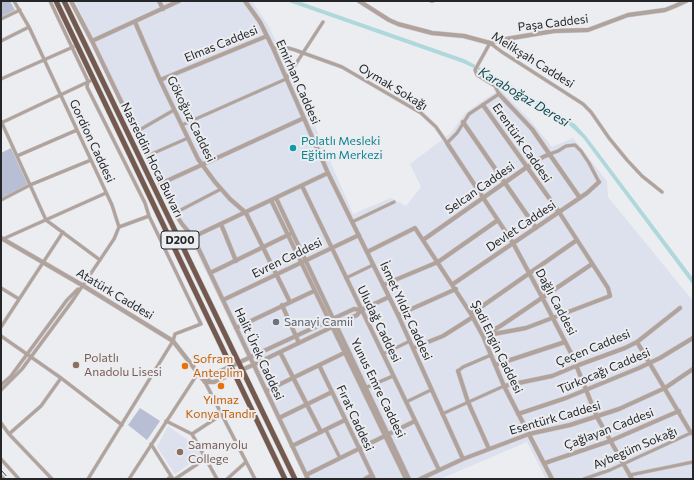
<!DOCTYPE html>
<meta charset="utf-8">
<style>
body{margin:0}
#map{position:relative;width:694px;height:480px;overflow:hidden;background:#ebedf1;font-family:Commissioner,sans-serif}
canvas{display:block}
.frame{position:absolute;inset:0;border:2px solid #252628;pointer-events:none}
</style>
<div id="map">
<canvas width="694" height="480"></canvas>
<div class="frame"></div>
</div>
<script>
const ctx = document.querySelector('canvas').getContext('2d');
ctx.lineJoin = 'round';
function paint(path, color) { ctx.fillStyle = color; ctx.fill(path, 'evenodd'); }
const poly = rows => new Path2D(rows.map(r => 'M' + r).join(''));
function trace(path, color, width, dash) { ctx.strokeStyle = color; ctx.lineWidth = width; ctx.lineCap = dash ? 'butt' : 'round'; ctx.setLineDash(dash || []); ctx.stroke(path); }
function drawText(font, color, halo, rows, align = 'center') {
  ctx.font = font + ' Commissioner,sans-serif'; ctx.lineWidth = 4; ctx.setLineDash([]); ctx.textBaseline = 'middle'; ctx.strokeStyle = halo; ctx.fillStyle = color; for (const [text, x, y, turn = 0] of rows) {
    ctx.save(); ctx.translate(x, y); ctx.rotate((+turn || 0) * Math.PI / 180); ctx.textAlign = isNaN(turn) ? turn : align; if (halo) ctx.strokeText(text, 0, 0); ctx.fillText(text, 0, 0); ctx.restore();
  }
}
paint(poly([
 [75,1,252,1,268,25,297,84,353,214,391,198,406,206,421,187,410,164,451,133,465,113,500,89,530,120,552,147,573,138,607,181,608,197,693,301,693,479,546,479,527,442,440,479,306,479],
 [168,426,199,448,201,456,175,474,157,447]
]), '#dde1ed');
paint(poly([
 [1,1,10,1,15,10,1,17],
 [11,148,28,185,1,198,1,153],
 [140,408,160,421,147,440,128,425]
]), '#b8bfd4');
paint(poly([
 [286,1,298,1,464,59,498,77,575,124,586,136,693,278,693,285,583,138,568,124,478,70,463,63]
]), '#afd8dc');
const minor = poly([
 [50,1,88,81,87,87,145,203,149,216],
 [431,1,433,1],
 [1,19,20,10],
 [1,41,29,27],
 [273,48,288,48,295,50,342,67,421,113,436,127,447,143,457,133,469,114,499,94,495,86,477,75,475,70,490,43,502,52,583,104,591,112,609,138,627,160,642,176,662,192],
 [1,79,73,47],
 [1,121,46,220,100,260],
 [1,123,90,81],
 [182,125,286,79,323,22],
 [136,132,174,110],
 [550,154,558,151,566,146,575,145,581,151,589,163,599,182],
 [17,156,77,130],
 [147,156,188,138],
 [1,200,30,185,91,160],
 [175,213,221,189],
 [352,222,394,202],
 [3,239,106,193],
 [346,278,373,265],
 [1,288,19,299],
 [1,327,63,232],
 [1,336,61,378,122,425],
 [383,354,410,341],
 [458,371,463,367,491,355],
 [205,382,255,479],
 [1,385,11,376,67,300,78,289],
 [365,388,393,376],
 [1,390,22,369,73,300,114,239,119,227,112,205,29,27,14,1],
 [406,402,431,390],
 [442,414,504,386],
 [166,421,192,434,217,479],
 [1,423,9,434,52,479],
 [326,430,340,458],
 [9,434,41,406,61,378],
 [192,434,221,415],
 [151,444,171,476],
 [1,459,19,479],
 [630,475,693,462],
 [1,476,4,479],
 [88,479,173,341,175,334,201,324,149,216,119,227],
 [129,479,198,373],
 [168,479,171,476,173,479],
 [175,479,205,459],
 [227,479,246,462],
 [584,479,610,470,693,432]
]);
const tertiary = poly([
 [71,1,92,41,175,213,182,224,193,237,308,479],
 [159,1,163,9],
 [245,1,260,22,273,48,328,173,398,315,463,459],
 [359,1,389,20,398,24,432,33,464,36,490,43,500,40,554,31,588,30,628,15,665,10,675,6,686,1],
 [135,22,160,80,198,159,215,182,230,199,246,213,290,302],
 [92,41,179,1],
 [160,80,267,36],
 [499,94,532,129,580,198],
 [463,122,536,228],
 [447,143,513,243,542,297,572,355,597,417,632,479],
 [160,184,304,118],
 [302,186,439,470],
 [276,198,409,479],
 [271,200,406,479],
 [221,224,236,261],
 [193,237,328,173],
 [1,238,82,285,173,341,205,382],
 [423,240,527,167,543,157,550,154],
 [367,252,415,228,471,314,483,336,504,386,552,479],
 [210,273,290,234],
 [453,284,587,193,599,182],
 [383,285,438,262,498,220],
 [223,300,359,235],
 [282,305,299,343],
 [471,314,577,240],
 [398,315,456,289],
 [236,328,314,291],
 [487,334,502,325,592,264],
 [483,336,526,328,610,296,608,288,559,212,483,105],
 [637,342,691,433],
 [413,348,443,336,473,317],
 [280,352,321,432],
 [319,365,374,479],
 [495,365,565,342],
 [458,371,468,402,489,449],
 [205,382,212,375,354,309,361,310,389,297],
 [205,382,214,382,253,365,357,315,361,310],
 [504,386,552,376,576,366,625,348,637,342,680,308],
 [266,391,344,353],
 [518,414,566,398,639,368,660,358,693,338],
 [279,418,332,392],
 [292,446,345,420],
 [545,463,610,441,679,411],
 [306,475,415,421],
 [365,479,372,475],
 [420,479,463,459,529,434,570,425,619,409,665,388,693,369]
]);
const trunk = poly([
 [56,1,285,479],
 [64,1,295,479]
]);
trace(minor, '#c7c9cd', 4);
trace(tertiary, '#c7c9cd', 5);
trace(trunk, '#c7c9cd', 6);
trace(minor, '#b1a29c', 3);
trace(tertiary, '#b1a29c', 4);
trace(trunk, '#74594e', 5);
trace(poly([
 [1,470,9,479]
]), '#3e3f42', 1, [8, 4]);
for (const [x, y, r, color] of [
 [293,148,4,"#0f9aa8"],
 [276,322,4,"#6b7280"],
 [76,365,4,"#8d6e63"],
 [185,366,4,"#e8710a"],
 [221,386,4,"#e8710a"],
 [180,452,4,"#8d6e63"]
]) { const dot = new Path2D(); dot.arc(x, y, r, 0, 2 * Math.PI); ctx.fillStyle = color; ctx.fill(dot); trace(dot, '#ebedf1', 1.5); }
for (const [x, y, w] of [
 [180,240,38]
]) { const box = new Path2D(); box.roundRect(x - w / 2, y - 9, w, 18, 3); ctx.fillStyle = '#ebedf1'; ctx.fill(box); trace(box, '#252628', 1); }
drawText('bold 11px', '#252628', null, [
 ["D200",180,240]
]);
drawText('12px', '#252628', '#ebedf1', [
 ["Paşa Caddesi",553,23,-7],
 ["Elmas Caddesi",221,44,-22],
 ["Melikşah Caddesi",533,60,32],
 ["Emirhan Caddesi",298,82,66],
 ["Oymak Sokağı",393,87,31],
 ["Gökoğuz Caddesi",191,119,64],
 ["Gordion Caddesi",92,141,65],
 ["Erentürk Caddesi",522,143,55],
 ["Nasreddin Hoca Bulvarı",152,160,64],
 ["Selcan Caddesi",480,188,-35],
 ["Devlet Caddesi",521,226,-34],
 ["Evren Caddesi",287,258,-26],
 ["Atatürk Caddesi",115,294,31],
 ["Dağlı Caddesi",556,302,62],
 ["İsmet Yıldız Caddesi",406,311,65],
 ["Uludağ Caddesi",379,324,64],
 ["Şadi Engin Caddesi",497,347,64],
 ["Çeçen Caddesi",593,348,-22],
 ["Halit Ürek Caddesi",259,354,65],
 ["Türkocağı Caddesi",604,371,-23],
 ["Yunus Emre Caddesi",378,388,64],
 ["Fırat Caddesi",355,418,65],
 ["Esentürk Caddesi",555,418,-16],
 ["Çağlayan Caddesi",609,429,-21],
 ["Aybegüm Sokağı",635,448,-23]
]);
drawText('12px', '#0d838f', '#ebedf1', [
 ["Polatlı Mesleki",301,141],
 ["Eğitim Merkezi",301,155]
], 'left');
drawText('12px', '#5b616d', '#ebedf1', [
 ["Sanayi Camii",284,322]
], 'left');
drawText('12px', '#785e54', '#ebedf1', [
 ["Polatlı",84,358],
 ["Anadolu Lisesi",84,372],
 ["Samanyolu",188,445],
 ["College",188,459]
], 'left');
drawText('12px', '#c56008', '#ebedf1', [
 ["Sofram",193,359],
 ["Anteplim",193,373],
 ["Yılmaz",221,400,"center"],
 ["Konya Tandır",221,414,"center"]
], 'left');
drawText('italic 13px', '#0d4a4f', '#ebedf1', [
 ["Karaboğaz Deresi",524,97,31]
]);
</script>
